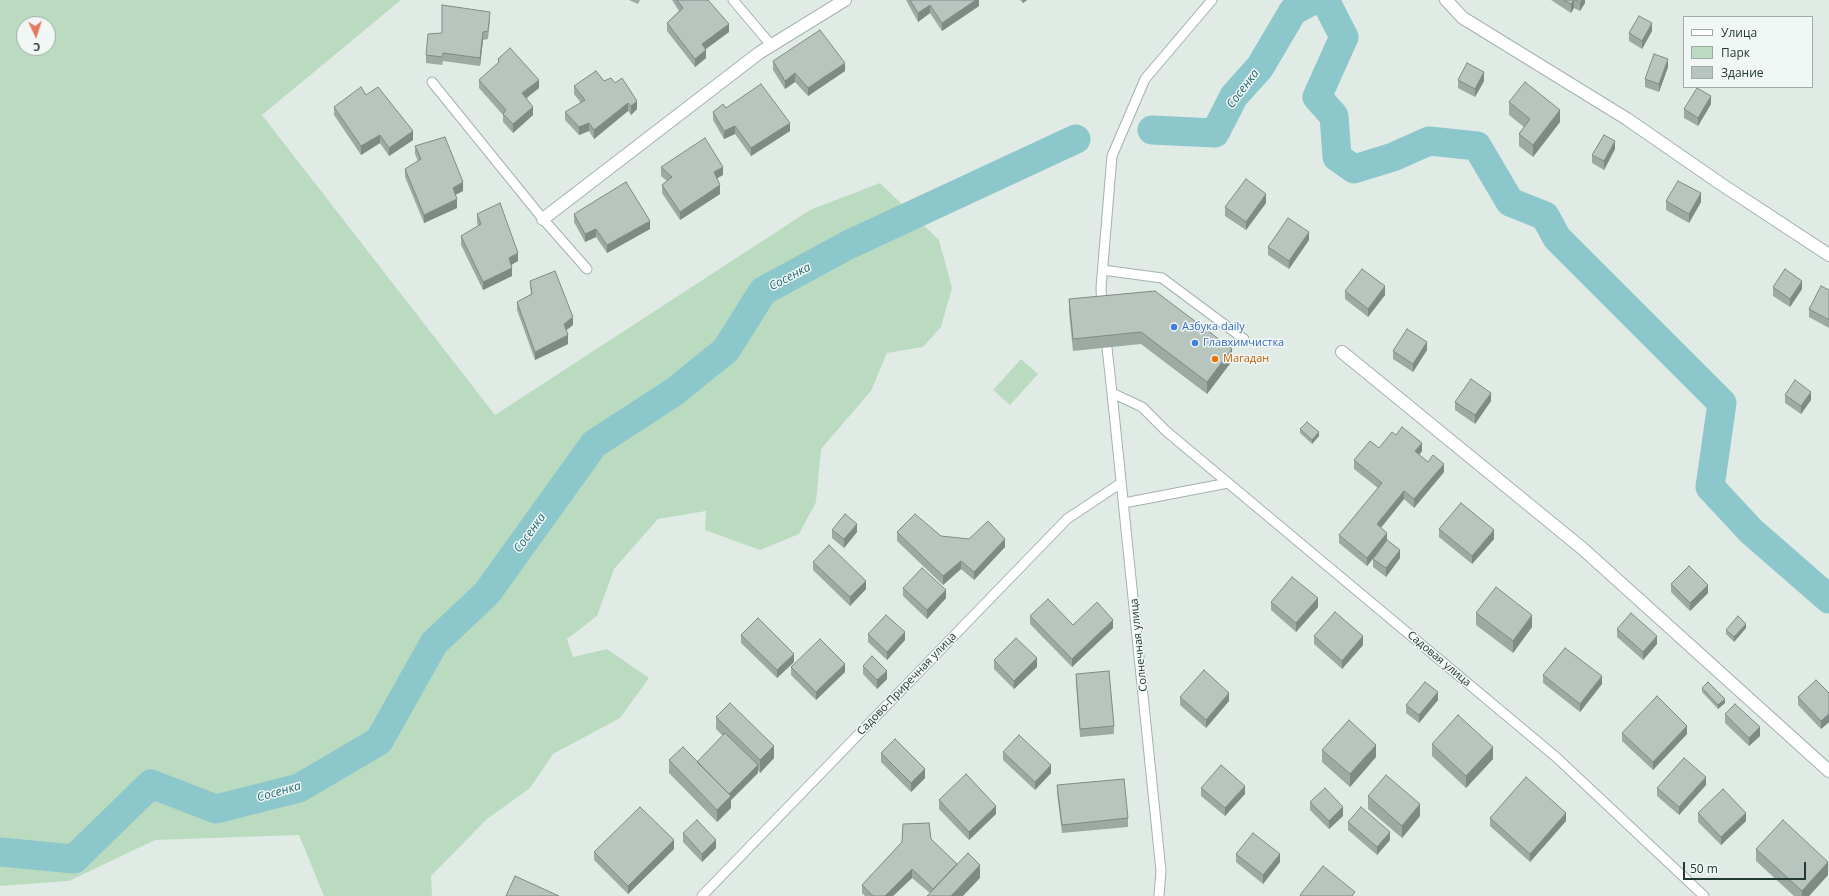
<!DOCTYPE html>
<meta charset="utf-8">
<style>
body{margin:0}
#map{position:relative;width:1829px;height:896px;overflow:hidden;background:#e1ebe6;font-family:"Open Sans",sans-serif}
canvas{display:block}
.legend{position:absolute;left:1683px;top:16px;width:130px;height:72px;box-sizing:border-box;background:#f1f7f4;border:1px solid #9faba6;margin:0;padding:5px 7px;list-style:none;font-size:12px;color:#233a32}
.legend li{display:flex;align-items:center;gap:8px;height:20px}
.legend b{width:20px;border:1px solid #9faba6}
.north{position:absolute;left:16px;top:16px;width:40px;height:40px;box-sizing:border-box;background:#f1f7f4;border:1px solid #9faba6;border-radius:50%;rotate:176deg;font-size:11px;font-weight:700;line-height:16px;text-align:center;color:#233a32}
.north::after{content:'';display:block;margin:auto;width:14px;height:18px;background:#e97861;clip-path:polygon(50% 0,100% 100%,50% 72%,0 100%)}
.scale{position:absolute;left:1683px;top:862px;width:123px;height:18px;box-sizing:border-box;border:2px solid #233a32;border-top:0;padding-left:5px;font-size:12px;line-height:14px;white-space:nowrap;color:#233a32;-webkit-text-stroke:3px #f1f7f4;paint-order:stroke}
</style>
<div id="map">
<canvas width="1829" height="896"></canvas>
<ul class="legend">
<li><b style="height:5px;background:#fff"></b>Улица</li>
<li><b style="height:11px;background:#bbdbc1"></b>Парк</li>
<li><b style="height:11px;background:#b7c5be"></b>Здание</li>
</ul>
<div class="north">С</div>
<div class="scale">50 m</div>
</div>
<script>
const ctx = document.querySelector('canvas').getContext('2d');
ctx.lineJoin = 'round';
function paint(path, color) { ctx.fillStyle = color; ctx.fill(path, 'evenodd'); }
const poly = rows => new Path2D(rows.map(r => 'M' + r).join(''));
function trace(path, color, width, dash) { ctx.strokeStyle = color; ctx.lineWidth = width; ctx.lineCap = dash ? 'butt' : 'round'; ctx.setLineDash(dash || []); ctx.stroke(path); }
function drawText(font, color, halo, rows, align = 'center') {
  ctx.font = font + ' "Open Sans",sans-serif'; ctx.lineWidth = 3; ctx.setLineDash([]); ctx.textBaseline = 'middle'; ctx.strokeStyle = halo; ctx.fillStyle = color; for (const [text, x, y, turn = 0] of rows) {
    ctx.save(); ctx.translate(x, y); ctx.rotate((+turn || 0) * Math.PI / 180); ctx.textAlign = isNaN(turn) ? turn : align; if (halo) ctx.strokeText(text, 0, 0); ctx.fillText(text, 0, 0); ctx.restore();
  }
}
paint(poly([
 [0,0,401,0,262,115,495,415,810,210,880,183,939,240,952,288,941,327,923,347,887,353,871,391,821,449,816,502,799,534,760,550,705,530,706,511,658,519,614,569,597,616,567,639,573,657,607,649,649,678,620,718,553,754,530,788,487,819,431,876,432,896,324,896,299,835,155,840,69,881,0,886],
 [24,24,48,24,48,48,24,48],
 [1021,359,1038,374,1010,405,993,390]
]), '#bbdbc1');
trace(poly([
 [1325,0,1344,37,1317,97,1334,116,1337,157,1354,169,1393,157,1429,141,1477,146,1510,202,1545,216,1557,238,1722,403,1710,487,1751,531,1829,599],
 [1152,130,1215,133,1234,96,1260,67,1293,11,1313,0],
 [0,852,74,859,151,784,216,809,299,788,379,741,434,643,487,593,594,444,674,392,726,350,763,291,848,245,1076,139]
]), '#8cc7cc', 29);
const lane = poly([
 [733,0,772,46],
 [432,82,543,219,587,269],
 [1103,270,1162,278,1244,339],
 [1102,308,1101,288,1112,156,1145,79,1212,0],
 [1107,348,1112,393,1142,407,1166,431,1556,757,1704,896],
 [1112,393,1161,871,1159,896],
 [1124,503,1228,483],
 [702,896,1067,519,1121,483]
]);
const street = poly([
 [1446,0,1463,18,1627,119,1721,184,1829,255],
 [543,219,759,53,845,0],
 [1342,352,1583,549,1829,771]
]);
trace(lane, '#a4b2ac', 11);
trace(street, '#a4b2ac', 14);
trace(lane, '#fff', 9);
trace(street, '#fff', 12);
paint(poly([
 [629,0,640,0,638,4],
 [672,0,708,0,729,32,705,49,706,58,695,67,667,31,667,23,679,11],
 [906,0,979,0,979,6,942,31,930,13,918,22],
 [1020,0,1027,0,1023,3],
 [1551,0,1585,0,1585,3,1580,11,1574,8,1571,13],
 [490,20,488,39,483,40,480,66,443,61,442,65,426,63,426,55,442,33],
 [1652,31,1642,49,1629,41,1629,33],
 [498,59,539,88,527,98,533,115,513,133,503,122,503,115,479,88,479,80,498,63],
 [773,61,845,71,808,96,795,82,785,89,773,70],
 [1668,67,1659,92,1645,87,1645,79],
 [1458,80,1484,81,1475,97,1458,88],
 [604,81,615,83,637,109,631,115,628,111,594,139,589,131,579,135,565,120,565,112,581,103,574,94,574,86],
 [366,95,413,140,389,156,380,143,361,155,334,115,334,107],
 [1509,102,1560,122,1533,157,1519,146,1519,134,1524,127,1509,115],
 [1711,104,1698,126,1684,118,1684,109],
 [726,108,790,131,751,156,735,134,724,139,713,120,713,112],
 [415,146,463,191,455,195,457,208,424,223,405,177,405,169,418,161,415,154],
 [1615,149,1604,170,1592,163,1592,155],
 [661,167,723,175,717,178,720,194,680,220,662,193,662,185,667,181,661,176],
 [1666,201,1701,202,1689,223,1666,210],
 [1266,203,1246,230,1225,216,1225,207],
 [477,214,518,261,511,265,512,276,483,290,461,245,461,236,478,226,477,222],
 [574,214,650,229,607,253,596,237,585,242,574,222],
 [1309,240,1289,269,1268,255,1268,247],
 [530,281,573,325,566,330,568,344,535,360,517,310,517,302,531,294],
 [1773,287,1802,289,1790,307,1773,296],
 [1829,290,1829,328,1809,317,1809,309],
 [1345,291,1385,295,1368,317,1345,299],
 [1069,299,1232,361,1207,394,1141,344,1073,351,1069,312],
 [1427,350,1413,372,1393,359,1393,351],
 [1785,395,1811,400,1801,414,1785,403],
 [1491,401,1475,424,1455,410,1455,402],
 [1300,429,1319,436,1312,444,1300,433],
 [1396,435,1422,451,1419,455,1428,462,1444,472,1414,508,1404,499,1381,528,1387,541,1367,566,1339,543,1339,535,1378,488,1354,469,1354,460,1379,448],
 [1439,529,1494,539,1472,564,1439,537],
 [832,530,857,532,844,548,832,538],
 [897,532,941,536,1005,547,974,580,961,569,943,585,897,541],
 [1400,558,1386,577,1373,567,1373,559],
 [813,562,866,589,850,606,813,570],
 [1671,584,1708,593,1690,611,1671,592],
 [903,588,946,598,927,619,903,596],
 [1271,602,1318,607,1296,632,1271,610],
 [1476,613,1532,627,1513,653,1476,625],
 [1030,616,1073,625,1113,628,1072,667,1030,624],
 [1746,628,1734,642,1726,634,1726,630],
 [1617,629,1657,644,1643,660,1617,637],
 [868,634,905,640,887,660,868,642],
 [741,635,794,662,777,678,741,643],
 [1314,636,1363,645,1342,669,1314,644],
 [994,660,1037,667,1014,689,994,669],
 [863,666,887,679,877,689,863,674],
 [791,667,845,672,816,700,791,675],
 [1076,674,1114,726,1114,734,1080,737,1076,682],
 [1543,675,1602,684,1580,712,1543,683],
 [1702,688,1725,703,1718,709,1702,692],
 [1829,693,1829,722,1821,729,1798,705,1798,697],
 [1180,697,1229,701,1206,728,1180,705],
 [1438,700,1419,723,1406,713,1406,705],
 [1725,714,1760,736,1749,746,1725,723],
 [716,717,774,758,760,773,758,770,758,773,731,800,731,808,717,822,669,773,669,760,697,762,723,736,716,729],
 [1622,733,1687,734,1653,770,1622,741],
 [1432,744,1493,759,1466,788,1432,756],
 [1322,750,1376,757,1350,787,1322,762],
 [1003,752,1051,773,1035,790,1003,760],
 [881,753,925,778,911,792,881,762],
 [1057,785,1128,818,1128,827,1062,833,1057,793],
 [1706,785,1679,815,1657,796,1657,788],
 [1201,788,1245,794,1225,816,1201,796],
 [1368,796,1420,816,1402,838,1368,809],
 [939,800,996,814,969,840,939,809],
 [1310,802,1343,816,1329,829,1310,810],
 [1698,813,1746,821,1721,845,1698,822],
 [1490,818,1566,821,1530,862,1490,826],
 [1348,822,1390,840,1377,855,1348,830],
 [683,833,716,848,702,862,683,842],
 [931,839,957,864,980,878,930,893,912,878,893,896,865,896,862,893,862,885,902,842],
 [674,849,628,894,594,860,594,852],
 [1756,849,1828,875,1809,896,1794,896,1756,861],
 [1236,854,1280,862,1263,884,1236,862]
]), '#9da9a3');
paint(poly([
 [976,0,979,0,979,6,942,31,942,23],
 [1023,0,1027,0,1023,3],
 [1574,0,1574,8,1571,13,1571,4],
 [1582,0,1585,0,1585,3,1580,11,1580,3],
 [930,5,930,13,918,22,918,13],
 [1652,23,1652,31,1642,49,1642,41],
 [729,24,729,32,702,52,702,44],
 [483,32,483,40,480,66,480,58],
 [706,50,706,58,695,67,695,59],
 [1668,59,1668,67,1659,92,1659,84],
 [845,63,845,71,808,96,808,88],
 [1484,72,1484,81,1475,97,1475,89],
 [795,73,795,82,785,89,785,81],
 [539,80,539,88,522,101,522,93],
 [1711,96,1711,104,1698,126,1698,118],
 [637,101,637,109,631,115,631,106],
 [628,103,628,111,594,139,594,130],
 [533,107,533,115,513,133,513,124],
 [1560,110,1560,122,1533,157,1533,145],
 [589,123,589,131,579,135,579,127],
 [790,123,790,131,751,156,751,148],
 [735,126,735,134,724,139,724,131],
 [413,131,413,140,389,156,389,148],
 [380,135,380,143,361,155,361,146],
 [1615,141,1615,149,1604,170,1604,161],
 [723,167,723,175,714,180,714,172],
 [463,182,463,191,453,196,453,188],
 [720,185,720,194,680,220,680,212],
 [1701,193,1701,202,1689,223,1689,214],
 [1266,194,1266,203,1246,230,1246,222],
 [457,199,457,208,424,223,424,215],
 [650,221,650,229,607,253,607,245],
 [596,229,596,237,585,242,585,234],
 [1309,232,1309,240,1289,269,1289,261],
 [518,253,518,261,509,266,509,258],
 [512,268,512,276,483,290,483,282],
 [1802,281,1802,289,1790,307,1790,299],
 [1385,286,1385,295,1368,317,1368,309],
 [573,317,573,325,564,332,564,324],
 [568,335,568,344,535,360,535,352],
 [1427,342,1427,350,1413,372,1413,364],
 [1232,349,1232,361,1207,394,1207,382],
 [1811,392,1811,400,1801,414,1801,406],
 [1491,393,1491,401,1475,424,1475,415],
 [1319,432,1319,436,1312,444,1312,440],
 [1422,443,1422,451,1415,460,1415,451],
 [1444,464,1444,472,1414,508,1414,499],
 [1404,491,1404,499,1377,532,1377,524],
 [857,524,857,532,844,548,844,539],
 [1494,530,1494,539,1472,564,1472,556],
 [1387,533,1387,541,1367,566,1367,558],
 [1005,539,1005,547,974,580,974,572],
 [1400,550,1400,558,1386,577,1386,568],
 [961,561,961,569,943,585,943,576],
 [866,581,866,589,850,606,850,597],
 [1708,585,1708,593,1690,611,1690,603],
 [946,590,946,598,927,619,927,610],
 [1318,598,1318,607,1296,632,1296,623],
 [1532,615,1532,627,1513,653,1513,641],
 [1113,620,1113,628,1072,667,1072,659],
 [1746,624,1746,628,1734,642,1734,637],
 [905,632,905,640,887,660,887,652],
 [1363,636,1363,645,1342,669,1342,661],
 [1657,636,1657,644,1643,660,1643,652],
 [794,654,794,662,777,678,777,670],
 [1037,658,1037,667,1014,689,1014,681],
 [845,664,845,672,816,700,816,692],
 [887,671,887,679,877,689,877,680],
 [1602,676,1602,684,1580,712,1580,704],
 [1438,692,1438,700,1419,723,1419,715],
 [1229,693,1229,701,1206,728,1206,720],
 [1725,699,1725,703,1718,709,1718,705],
 [1829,714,1829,722,1821,729,1821,721],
 [1687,726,1687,734,1653,770,1653,762],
 [1760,727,1760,736,1749,746,1749,738],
 [1376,745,1376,757,1350,787,1350,774],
 [774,746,774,758,760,773,760,760],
 [1493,747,1493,759,1466,788,1466,776],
 [758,765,758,773,731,800,731,808,717,822,717,810,728,795],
 [1051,765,1051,773,1035,790,1035,782],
 [925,769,925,778,911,792,911,783],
 [1706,777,1706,785,1679,815,1679,807],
 [1245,786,1245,794,1225,816,1225,808],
 [1420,804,1420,816,1402,838,1402,826],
 [996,806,996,814,969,840,969,832],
 [1343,807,1343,816,1329,829,1329,821],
 [1566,813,1566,821,1530,862,1530,854],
 [1746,813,1746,821,1721,845,1721,837],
 [1390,832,1390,840,1377,855,1377,847],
 [674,840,674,849,628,894,628,886],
 [716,840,716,848,702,862,702,854],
 [1280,854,1280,862,1263,884,1263,875],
 [1828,862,1828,875,1809,896,1802,896,1802,891],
 [980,865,980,878,963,896,951,896],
 [912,869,912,878,893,896,885,896]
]), '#808a85');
const building = poly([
 [677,0,708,0,729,24,702,44,706,50,695,59,667,23,683,8,677,0],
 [910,0,976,0,942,23,930,5,918,13,910,0],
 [1564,0,1574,0,1571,4,1564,0],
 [1575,0,1582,0,1580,3,1575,0],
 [442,5,490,12,488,31,483,32,480,58,443,53,442,57,426,55,428,34,442,33,442,5],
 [1639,16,1652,23,1642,41,1629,33,1639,16],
 [820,30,845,63,808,88,795,73,785,81,773,61,820,30],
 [510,48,539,80,522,93,533,107,513,124,503,114,506,110,479,80,499,62,498,59,510,48],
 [1654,54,1668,59,1659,84,1645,79,1654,54],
 [1467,63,1484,72,1475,89,1458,80,1467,63],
 [596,71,604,81,611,78,615,83,622,78,637,101,631,106,628,103,594,130,589,123,579,127,565,112,585,100,574,86,596,71],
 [1525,82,1560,110,1533,145,1519,134,1530,119,1509,102,1525,82],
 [761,84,790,123,751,148,735,126,724,131,713,112,723,104,726,108,761,84],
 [361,87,366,95,378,87,413,131,389,148,380,135,361,146,334,107,361,87],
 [1697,88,1711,96,1698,118,1684,109,1697,88],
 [1604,135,1615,141,1604,161,1592,155,1604,135],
 [445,137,463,182,453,188,457,199,424,215,405,169,421,159,415,146,445,137],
 [705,138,723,167,714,172,720,185,680,212,662,185,672,177,661,167,705,138],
 [1246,179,1266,194,1246,222,1225,207,1246,179],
 [1678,181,1701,193,1689,214,1666,201,1678,181],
 [626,182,650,221,607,245,596,229,585,234,574,214,626,182],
 [500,203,518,253,509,258,512,268,483,282,461,236,481,224,477,214,500,203],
 [1288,218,1309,232,1289,261,1268,247,1288,218],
 [1362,269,1385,286,1368,309,1345,291,1362,269],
 [1785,269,1802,281,1790,299,1773,287,1785,269],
 [555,271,573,317,564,324,568,335,535,352,517,302,532,294,530,281,555,271],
 [1821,286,1829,290,1829,320,1809,309,1821,286],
 [1155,291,1232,349,1207,382,1141,332,1073,339,1069,299,1155,291],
 [1407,329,1427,342,1413,364,1393,351,1407,329],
 [1471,379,1491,393,1475,415,1455,402,1471,379],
 [1795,380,1811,392,1801,406,1785,395,1795,380],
 [1307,422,1319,432,1312,440,1300,429,1307,422],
 [1402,427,1422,443,1415,451,1428,462,1433,455,1444,464,1414,499,1404,491,1377,524,1387,533,1367,558,1339,535,1382,483,1354,460,1370,441,1379,448,1392,432,1396,435,1402,427],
 [1461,503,1494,530,1472,556,1439,529,1461,503],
 [845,514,857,524,844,539,832,530,845,514],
 [915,514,941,536,969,539,988,521,1005,539,974,572,961,561,943,576,897,532,915,514],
 [1387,540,1400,550,1386,568,1373,559,1387,540],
 [829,545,866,581,850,597,813,562,829,545],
 [1689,566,1708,585,1690,603,1671,584,1689,566],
 [922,568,946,590,927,610,903,588,922,568],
 [1292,577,1318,598,1296,623,1271,602,1292,577],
 [1496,587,1532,615,1513,641,1476,613,1496,587],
 [1048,599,1073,625,1097,602,1113,620,1072,659,1030,616,1048,599],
 [1335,612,1363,636,1342,661,1314,636,1335,612],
 [1631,613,1657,636,1643,652,1617,629,1631,613],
 [886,615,905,632,887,652,868,634,886,615],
 [1738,616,1746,624,1734,637,1726,630,1738,616],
 [758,618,794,654,777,670,741,635,758,618],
 [1016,638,1037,658,1014,681,994,660,1016,638],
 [820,639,845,664,816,692,791,667,820,639],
 [1565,648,1602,676,1580,704,1543,675,1565,648],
 [872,656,887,671,877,680,863,666,872,656],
 [1204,670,1229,693,1206,720,1180,697,1204,670],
 [1109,671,1114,726,1080,729,1076,674,1109,671],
 [1816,680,1829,693,1829,714,1821,721,1798,697,1816,680],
 [1425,682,1438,692,1419,715,1406,705,1425,682],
 [1708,682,1725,699,1718,705,1702,688,1708,682],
 [1657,696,1687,726,1653,762,1622,733,1657,696],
 [730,703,774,746,760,760,716,717,730,703],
 [1735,704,1760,727,1749,738,1725,714,1735,704],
 [1458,715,1493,747,1466,776,1432,744,1458,715],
 [1349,720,1376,745,1350,774,1322,750,1349,720],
 [725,733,758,765,729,794,697,762,725,733],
 [1019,735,1051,765,1035,782,1003,752,1019,735],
 [895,739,925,769,911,783,881,753,895,739],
 [683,747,731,796,717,810,669,760,683,747],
 [1684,758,1706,777,1679,807,1657,788,1684,758],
 [1221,765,1245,786,1225,808,1201,788,1221,765],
 [966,774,996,806,969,832,939,800,966,774],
 [1386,775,1420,804,1402,826,1368,796,1386,775],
 [1526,777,1566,813,1530,854,1490,818,1526,777],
 [1124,779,1128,818,1062,825,1057,785,1124,779],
 [1325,788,1343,807,1329,821,1310,802,1325,788],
 [1723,789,1746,813,1721,837,1698,813,1723,789],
 [640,807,674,840,628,886,594,852,640,807],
 [1361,807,1390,832,1377,847,1348,822,1361,807],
 [697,820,716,840,702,854,683,833,697,820],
 [1783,820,1828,862,1802,891,1756,849,1783,820],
 [929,823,931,839,957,864,933,889,912,869,885,896,873,896,862,885,902,842,903,824,929,823],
 [1253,833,1280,854,1263,875,1236,854,1253,833],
 [968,853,980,865,951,896,927,896,968,853],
 [1323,866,1355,892,1352,896,1301,896,1300,895,1323,866],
 [515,876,559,896,506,896,515,876]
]);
paint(building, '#b7c5be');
trace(building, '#808a85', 1);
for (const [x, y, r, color] of [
 [1174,327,4,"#3f7fe0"],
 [1195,343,4,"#3f7fe0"],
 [1215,359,4,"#e8710a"]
]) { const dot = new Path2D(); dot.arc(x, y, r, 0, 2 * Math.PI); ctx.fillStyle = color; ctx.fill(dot); trace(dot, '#f1f7f4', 1.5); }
drawText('11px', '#366cbe', '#f1f7f4', [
 ["Азбука daily",1182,327],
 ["Главхимчистка",1203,343]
], 'left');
drawText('11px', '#c56008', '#f1f7f4', [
 ["Магадан",1223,359]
], 'left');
drawText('11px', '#233a32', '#f1f7f4', [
 ["Солнечная улица",1139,645,-96],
 ["Садовая улица",1439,659,40],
 ["Садово-Приречная улица",907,684,-46]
]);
drawText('italic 12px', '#216a72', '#f1f7f4', [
 ["Сосенка",1243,89,-53],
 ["Сосенка",790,277,-28],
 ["Сосенка",530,533,-54],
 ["Сосенка",279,792,-16]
]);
</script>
